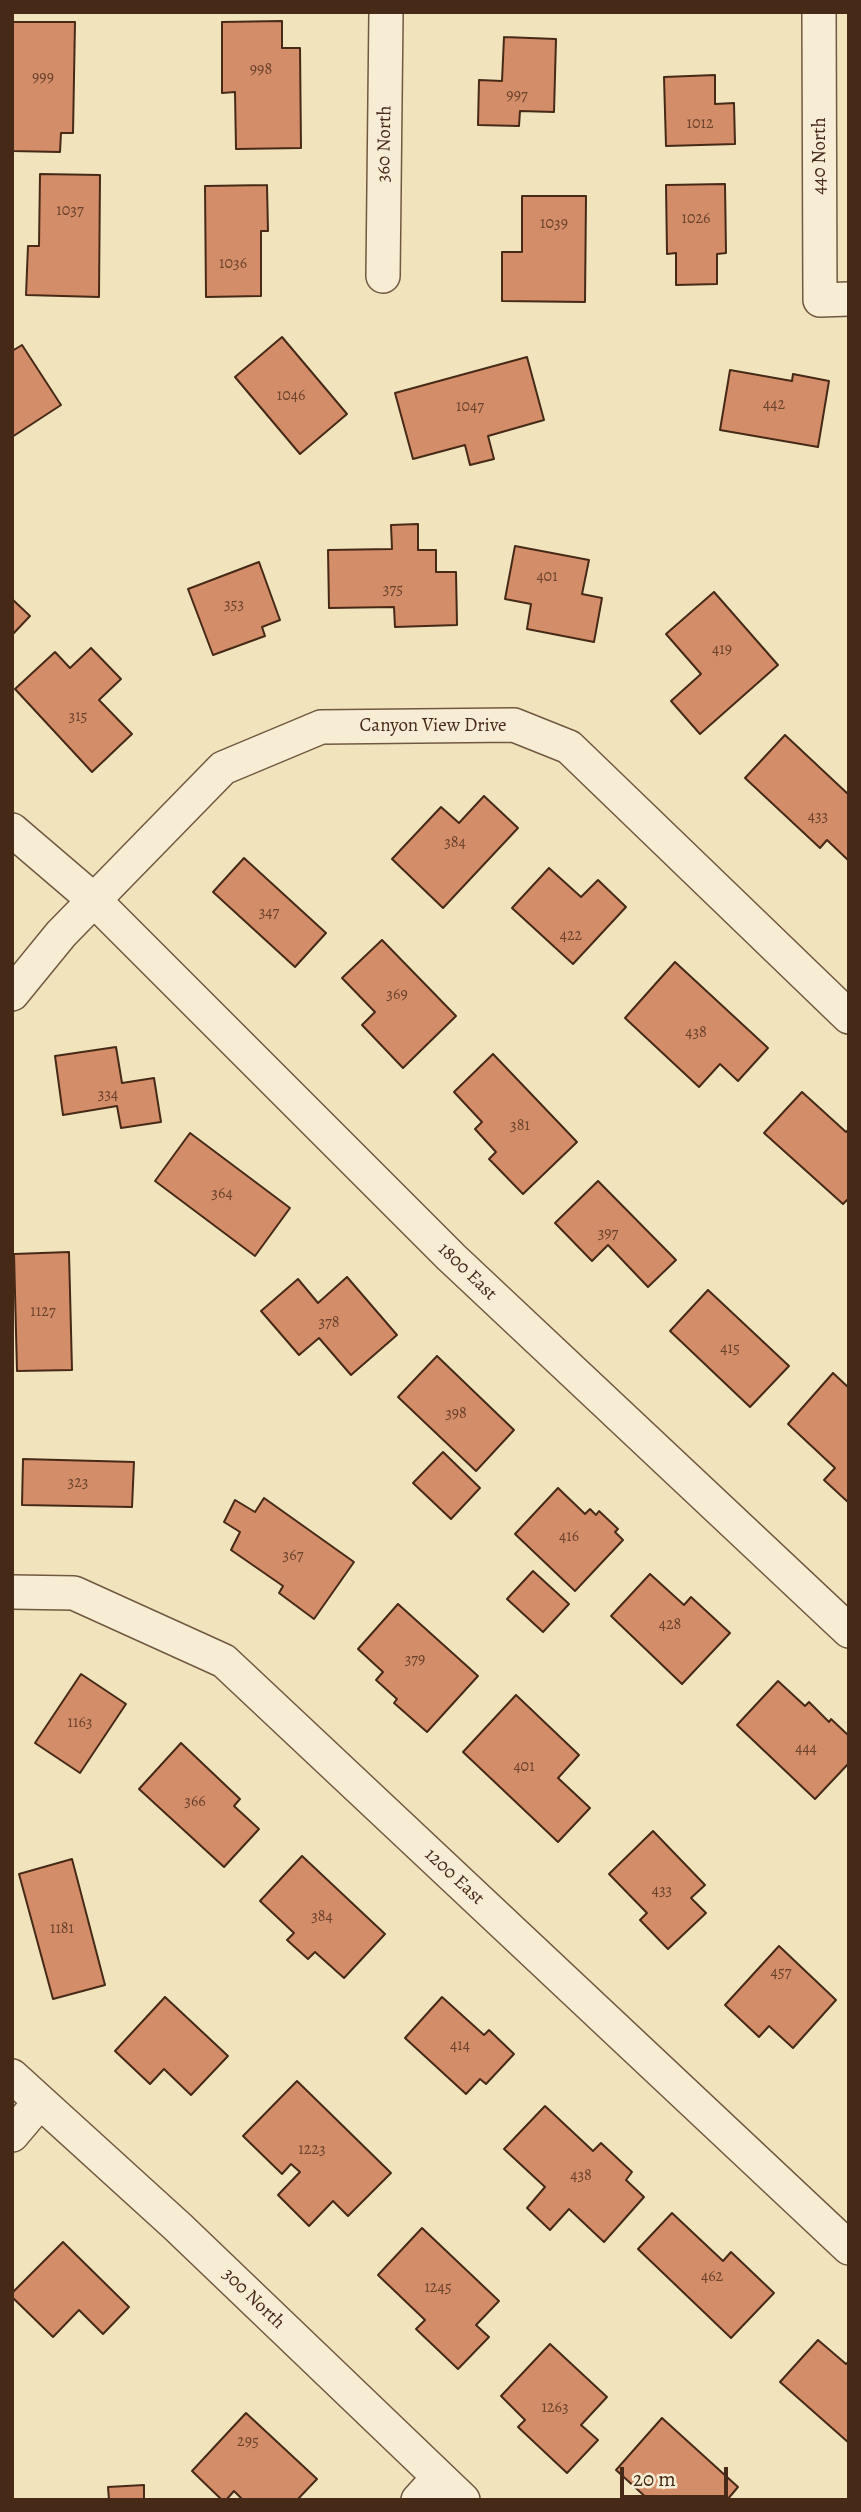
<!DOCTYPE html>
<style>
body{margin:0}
#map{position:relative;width:861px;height:2512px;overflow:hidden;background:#f1e4bd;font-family:Alegreya,serif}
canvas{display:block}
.frame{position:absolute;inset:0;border:14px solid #462917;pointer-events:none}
.scale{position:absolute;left:620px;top:2467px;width:108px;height:32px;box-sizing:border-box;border:4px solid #462917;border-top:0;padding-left:9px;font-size:21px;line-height:24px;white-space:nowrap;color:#462917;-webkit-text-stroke:5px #f6edd4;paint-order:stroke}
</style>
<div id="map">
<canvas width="861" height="2512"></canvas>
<div class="frame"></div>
<div class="scale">20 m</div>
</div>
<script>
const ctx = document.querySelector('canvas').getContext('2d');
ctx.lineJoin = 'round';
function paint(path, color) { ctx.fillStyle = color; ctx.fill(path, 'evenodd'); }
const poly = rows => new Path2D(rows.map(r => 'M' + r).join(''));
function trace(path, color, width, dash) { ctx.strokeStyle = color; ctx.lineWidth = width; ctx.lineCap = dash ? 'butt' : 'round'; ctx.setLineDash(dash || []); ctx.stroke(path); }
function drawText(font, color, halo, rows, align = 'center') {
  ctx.font = font + ' Alegreya,serif'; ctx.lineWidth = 5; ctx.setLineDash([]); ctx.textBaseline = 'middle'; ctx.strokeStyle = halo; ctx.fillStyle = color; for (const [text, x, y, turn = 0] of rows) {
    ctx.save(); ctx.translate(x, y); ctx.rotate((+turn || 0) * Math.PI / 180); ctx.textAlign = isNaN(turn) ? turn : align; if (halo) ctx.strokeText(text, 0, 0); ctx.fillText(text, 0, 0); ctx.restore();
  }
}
const building = poly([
 [282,21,282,48,300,48,301,148,236,149,235,92,222,93,222,22,282,21],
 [12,22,75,22,73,133,61,133,60,152,12,151,12,22],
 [504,37,556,39,554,112,520,111,519,126,478,125,479,80,502,81,504,37],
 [715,75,715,104,734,103,735,144,666,146,664,77,715,75],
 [40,174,100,175,99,297,26,295,28,246,39,246,40,174],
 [725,184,726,253,717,254,717,284,676,285,676,253,667,254,666,185,725,184],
 [267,185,268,231,261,231,261,296,206,297,205,186,267,185],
 [522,196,586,196,585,302,502,301,502,252,522,252,522,196],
 [282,337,347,414,300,454,235,377,282,337],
 [22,345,61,405,12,437,12,351,22,345],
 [527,357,544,420,488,436,494,459,470,465,465,445,413,459,395,393,527,357],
 [730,370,792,381,793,374,829,381,818,447,720,430,730,370],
 [418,524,418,550,436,550,436,572,456,572,457,625,395,627,394,607,329,608,328,550,392,549,391,525,418,524],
 [515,546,589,560,582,594,602,598,594,642,527,629,531,604,505,599,515,546],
 [259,562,280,620,262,627,265,636,213,655,188,589,259,562],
 [714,592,778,665,700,734,671,701,701,674,666,634,714,592],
 [12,599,30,616,12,635,12,599],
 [91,648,121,679,99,700,132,734,92,772,15,689,55,652,70,668,91,648],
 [785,735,849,795,849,861,827,840,820,848,745,778,785,735],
 [484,796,518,828,443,908,392,859,441,807,459,823,484,796],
 [244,858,326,933,295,967,213,892,244,858],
 [549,868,581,897,598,880,626,907,573,964,512,908,549,868],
 [382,940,456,1016,403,1068,362,1025,375,1012,342,978,382,940],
 [675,962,768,1048,738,1081,720,1064,699,1087,625,1018,675,962],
 [116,1047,122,1083,154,1078,161,1122,121,1128,117,1106,63,1115,55,1056,116,1047],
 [493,1054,577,1142,523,1194,489,1159,496,1152,475,1129,482,1122,454,1092,493,1054],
 [802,1092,846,1132,849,1129,849,1198,843,1204,764,1133,802,1092],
 [190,1133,290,1208,255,1256,155,1181,190,1133],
 [598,1181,676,1260,648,1287,608,1245,592,1261,555,1223,598,1181],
 [69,1252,72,1370,17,1371,14,1254,69,1252],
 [347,1277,397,1335,351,1375,319,1338,299,1355,261,1311,298,1279,318,1303,347,1277],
 [708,1290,789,1366,750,1407,670,1331,708,1290],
 [437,1356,514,1430,476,1471,398,1397,437,1356],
 [833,1373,849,1388,849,1503,824,1480,835,1468,788,1424,833,1373],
 [443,1452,480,1488,451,1519,413,1483,443,1452],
 [23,1459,134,1462,132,1507,22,1505,23,1459],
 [558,1488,585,1514,590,1509,596,1515,599,1511,618,1529,615,1532,623,1540,575,1591,515,1534,558,1488],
 [264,1498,354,1562,314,1619,279,1593,283,1586,231,1550,240,1532,224,1522,235,1500,255,1512,264,1498],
 [533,1571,569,1604,543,1632,507,1599,533,1571],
 [650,1574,684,1605,691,1597,730,1633,682,1684,611,1616,650,1574],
 [398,1604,478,1676,427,1732,394,1703,397,1699,376,1680,383,1672,358,1649,398,1604],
 [81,1674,126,1704,80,1773,35,1743,81,1674],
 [778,1681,805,1706,809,1702,829,1722,831,1719,849,1736,849,1763,815,1799,737,1725,778,1681],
 [516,1695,579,1755,558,1778,590,1808,558,1842,463,1752,516,1695],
 [181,1743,240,1799,234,1806,259,1829,224,1867,139,1789,181,1743],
 [653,1831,705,1885,691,1898,706,1913,668,1949,640,1920,647,1913,609,1874,653,1831],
 [302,1856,385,1934,344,1978,315,1952,308,1959,287,1940,294,1933,260,1901,302,1856],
 [72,1859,105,1985,53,1999,19,1874,72,1859],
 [779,1946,836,2000,793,2048,769,2026,759,2037,725,2005,779,1946],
 [165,1997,228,2056,191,2095,164,2069,150,2084,115,2051,165,1997],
 [442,1997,484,2035,489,2030,514,2054,486,2084,480,2079,466,2094,405,2038,442,1997],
 [297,2081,391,2173,348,2216,333,2201,309,2226,278,2195,300,2172,291,2164,282,2174,243,2136,297,2081],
 [545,2106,593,2151,601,2143,632,2172,626,2180,644,2197,604,2242,569,2209,550,2230,527,2208,545,2187,504,2149,545,2106],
 [672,2213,723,2261,731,2252,774,2293,731,2338,638,2249,672,2213],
 [422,2228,499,2301,476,2325,489,2337,458,2369,416,2329,425,2320,378,2275,422,2228],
 [63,2242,129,2307,103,2334,79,2310,53,2337,12,2297,12,2293,63,2242],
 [818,2340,846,2364,849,2361,849,2443,780,2382,818,2340],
 [550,2344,607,2397,581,2425,598,2440,567,2473,518,2427,525,2420,501,2396,550,2344],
 [246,2413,317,2479,297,2500,243,2500,234,2491,226,2500,222,2500,192,2471,246,2413],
 [662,2418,738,2487,727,2500,649,2500,616,2470,662,2418],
 [144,2485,144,2500,109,2500,108,2487,144,2485]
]);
paint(building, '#d48d69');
trace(building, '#462917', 2);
const street = poly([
 [819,12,820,300,849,299],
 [383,276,386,12],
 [12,830,95,901,451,1257,849,1631],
 [12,994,61,934,223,768,321,727,514,725,569,747,849,1017],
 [12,1592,74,1593,224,1661,849,2248],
 [12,2076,178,2227,463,2500],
 [12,2135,39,2103],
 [418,2500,438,2478]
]);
trace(street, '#715840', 36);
trace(street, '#f6edd4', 33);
drawText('16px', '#6a422c', null, [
 ["998",261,70],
 ["999",43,78],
 ["997",517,96],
 ["1012",700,124],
 ["1037",70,211],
 ["1026",696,219],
 ["1039",554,224],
 ["1036",233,264],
 ["1046",291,396],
 ["442",774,405],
 ["1047",470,407],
 ["401",547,577],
 ["375",393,590],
 ["353",234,605],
 ["419",722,650],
 ["315",78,717],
 ["433",818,817],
 ["384",455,843],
 ["347",269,913],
 ["422",571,936],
 ["369",397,995],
 ["438",696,1033],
 ["334",108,1095],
 ["381",520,1126],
 ["364",222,1194],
 ["397",608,1234],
 ["1127",43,1312],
 ["378",329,1323],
 ["415",730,1349],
 ["398",456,1414],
 ["323",78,1483],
 ["416",569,1537],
 ["367",293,1556],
 ["428",670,1625],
 ["379",415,1660],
 ["1163",80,1723],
 ["444",806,1749],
 ["401",524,1767],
 ["366",195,1802],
 ["433",662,1891],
 ["384",322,1917],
 ["1181",62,1929],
 ["457",781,1973],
 ["414",460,2046],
 ["1223",312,2150],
 ["438",581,2176],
 ["462",712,2277],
 ["1245",438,2288],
 ["1263",555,2408],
 ["295",248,2442]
]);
drawText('19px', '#462917', '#f6edd4', [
 ["360 North",385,144,-89],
 ["440 North",820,156,-90],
 ["Canyon View Drive",433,726],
 ["1800 East",467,1272,44],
 ["1200 East",454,1877,43],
 ["300 North",253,2299,44]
]);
</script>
